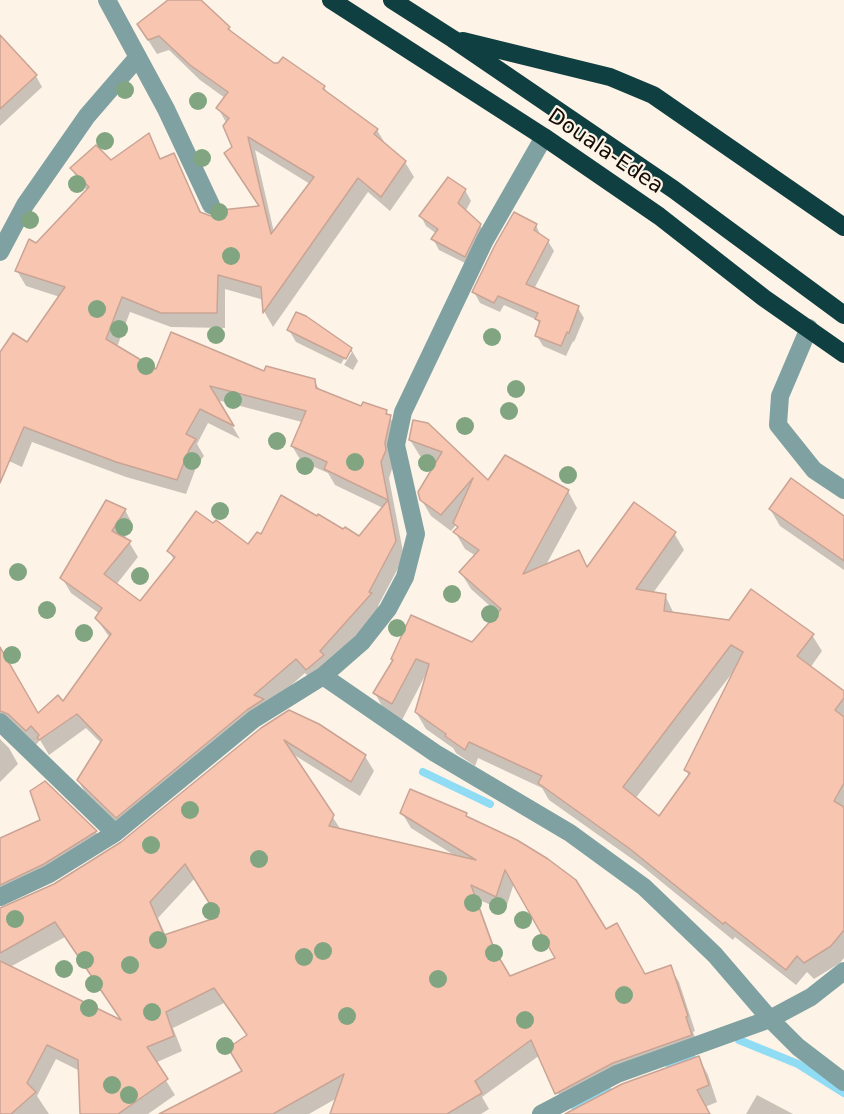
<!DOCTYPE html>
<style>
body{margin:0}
canvas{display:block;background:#fdf3e7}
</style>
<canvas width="844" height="1114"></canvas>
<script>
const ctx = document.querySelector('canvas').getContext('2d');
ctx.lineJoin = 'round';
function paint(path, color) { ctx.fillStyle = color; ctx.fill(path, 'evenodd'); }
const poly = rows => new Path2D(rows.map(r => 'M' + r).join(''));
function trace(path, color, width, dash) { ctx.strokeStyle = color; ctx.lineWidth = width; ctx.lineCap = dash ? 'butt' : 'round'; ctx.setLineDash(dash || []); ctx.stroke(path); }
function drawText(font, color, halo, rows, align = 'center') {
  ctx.font = font + ' "DejaVu Sans",sans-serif'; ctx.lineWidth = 4.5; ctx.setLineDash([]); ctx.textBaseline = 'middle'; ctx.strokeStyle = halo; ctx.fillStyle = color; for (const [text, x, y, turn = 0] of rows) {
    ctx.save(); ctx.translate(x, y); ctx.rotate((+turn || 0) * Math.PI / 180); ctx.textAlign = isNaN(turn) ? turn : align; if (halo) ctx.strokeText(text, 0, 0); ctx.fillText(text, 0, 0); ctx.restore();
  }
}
paint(poly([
 [170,0,199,0,229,28,233,35,274,64,324,87,328,94,377,130,386,145,405,162,414,177,390,211,368,192,273,327,265,313,264,300,225,289,225,328,171,327,130,312,117,347,156,371,265,373,314,380,320,391,362,408,386,411,399,432,393,466,389,478,404,557,378,606,380,609,315,684,305,673,125,832,87,796,78,780,102,744,86,728,49,755,40,740,35,746,0,731,0,652,38,716,63,704,110,638,96,618,100,614,71,593,62,578,125,510,133,525,124,539,129,542,138,557,116,585,141,603,174,560,169,551,249,546,262,536,343,531,360,537,383,508,335,485,328,473,301,461,292,446,302,422,217,400,240,439,208,423,197,444,204,456,197,465,186,494,126,477,32,442,22,467,0,457,0,354,27,344,60,297,26,286,17,271,37,245,88,191,80,184,72,169,111,162,148,136,161,160,174,155,202,214,211,218,260,207,234,148,227,124,218,108,225,98,200,80,169,50,157,54,148,40],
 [255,150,310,184,274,232,273,228],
 [0,52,36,76,42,87,0,126],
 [465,190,471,201,465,212,480,225,486,236,471,266,439,250,433,239,437,234,426,226,421,216],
 [514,214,536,225,541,237,548,241,554,251,534,289,578,308,584,318,574,342,573,341,566,356,543,346,537,336,540,325,537,320,504,305,500,312,480,303,474,292],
 [306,317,351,349,358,361,353,370,344,365,352,352,348,352,341,364,296,342,289,330],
 [414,422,488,483,568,491,577,508,546,565,579,551,588,568,674,533,684,550,653,593,665,595,674,614,812,635,822,651,810,668,844,693,844,958,840,963,814,979,807,972,796,985,735,937,733,940,642,866,549,800,542,788,478,758,475,766,456,753,453,748,426,729,416,712,427,675,426,674,402,720,384,710,375,693,394,662,392,659,473,644,499,614,471,589,461,573,476,556,465,549,455,532,458,529,456,525,451,531,431,516,421,499,437,463,420,456,410,440],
 [733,672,734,672,686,770,689,776,659,818,635,799],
 [770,509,844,517,844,570,780,526],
 [261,729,365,756,374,771,360,796,291,753,341,830,457,857,411,828,402,813,466,814,469,819,606,931,644,976,670,967,679,982,695,1031,693,1032,700,1051,622,1078,565,1108,540,1055,482,1097,489,1109,481,1114,332,1114,337,1098,309,1114,191,1114,244,1072,248,1037,224,1003,173,1028,182,1051,155,1063,175,1095,148,1114,82,1114,80,1071,56,1059,37,1096,49,1114,0,1114,0,908,55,885,122,844],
 [195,878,219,918,166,936,158,918],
 [514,883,557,959,509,978,501,965,477,899,505,911],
 [65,937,123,1023,10,967],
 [0,739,9,748,18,764,0,782],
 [45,783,96,832,104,847,3,902,0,907,0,840,42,821],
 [699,1058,708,1075,717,1102,705,1107,709,1114,568,1114],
 [757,1095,793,1114,746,1114]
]), '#0003');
trace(poly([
 [423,772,490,804],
 [739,1040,798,1064,844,1093],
 [670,1067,692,1058],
 [575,1107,609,1092]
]), '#90dcf5', 8);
const building = poly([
 [168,0,201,0,230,27,228,29,274,63,278,63,283,57,325,86,323,89,378,129,374,134,406,161,381,197,358,178,263,313,261,287,218,275,217,313,161,313,122,297,106,339,156,369,171,332,264,371,266,366,315,379,316,388,361,406,363,402,387,410,386,414,391,415,385,443,386,450,381,462,396,541,369,592,372,593,320,651,324,655,306,670,296,659,254,695,264,699,247,710,116,818,77,780,102,740,77,714,39,740,37,738,39,735,31,726,26,731,8,714,0,711,0,647,38,713,58,695,63,701,111,634,95,618,102,608,60,578,106,500,126,509,112,531,131,541,104,574,140,601,175,557,167,551,196,511,213,523,216,520,248,544,257,532,261,534,281,495,317,516,318,514,343,529,345,527,359,536,388,500,324,469,327,462,291,446,306,411,210,386,234,426,200,409,186,434,196,439,189,450,177,480,116,462,24,427,0,483,0,352,13,333,27,342,65,287,15,271,29,239,36,243,89,187,70,168,96,145,111,160,149,133,160,159,174,153,200,212,211,216,216,215,221,210,259,206,224,153,232,147,223,126,229,118,216,108,228,92,190,65,159,36,148,40,137,24,168,0],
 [248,137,314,177,271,234,264,205,248,137],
 [0,35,37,75,0,109,0,35],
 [448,177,466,189,458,203,481,224,465,257,431,239,438,229,419,216,448,177],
 [514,212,537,224,534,230,549,240,526,284,579,306,569,333,567,332,561,346,535,336,540,321,535,319,538,313,498,296,494,303,472,292,495,245,514,212],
 [296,312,306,316,352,348,346,359,287,330,296,312],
 [413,420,428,423,488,480,505,455,569,490,523,574,579,550,587,567,634,502,676,532,636,589,666,594,664,611,729,620,751,589,814,634,797,656,844,691,844,698,835,710,844,717,844,783,834,801,844,807,844,930,831,946,804,963,797,956,786,970,725,922,723,924,630,849,538,783,542,776,469,742,465,750,445,736,446,734,415,712,429,664,416,659,392,704,373,693,393,660,391,659,411,615,472,642,501,609,459,572,479,550,453,532,458,527,453,523,473,478,441,515,420,500,418,492,442,452,409,440,413,420],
 [731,645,743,652,684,770,690,773,659,816,623,787,731,645],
 [791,478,844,516,844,561,769,509,791,478],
 [289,710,319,724,366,755,351,782,284,740,334,815,329,826,476,860,400,813,410,789,467,813,466,816,517,840,548,859,576,880,606,929,617,923,645,974,671,965,688,1016,686,1017,692,1035,613,1063,555,1094,531,1040,475,1081,482,1093,447,1114,330,1114,344,1074,273,1114,159,1114,242,1071,228,1048,247,1035,214,988,166,1012,174,1036,147,1047,168,1079,118,1114,80,1114,78,1060,47,1045,27,1083,36,1092,11,1114,0,1114,0,961,121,1020,55,922,0,953,0,908,54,884,121,842,261,728,289,710],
 [185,864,218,917,164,935,150,902,185,864],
 [505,870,555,958,510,976,494,949,471,885,496,897,505,870],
 [45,781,97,831,44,864,0,885,0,838,40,820,30,791,45,781],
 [699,1056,709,1085,697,1090,710,1114,565,1114,622,1084,699,1056]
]);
paint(building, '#f8c5b0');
trace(building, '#c9a495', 1.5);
trace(poly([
 [107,0,166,109,211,205],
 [0,252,25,205,87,116,138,57],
 [809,328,780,396,778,425,814,470,844,490],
 [323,676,435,753,570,833,644,887,715,955,770,1019,798,1047,844,1082],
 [0,722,115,833],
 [0,897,49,874,115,833,254,719,323,676,362,642,388,609,405,577,416,534,396,445,403,412,485,240,544,137],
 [541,1114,617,1074,770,1019,811,997,844,971]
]), '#7fa1a2', 18);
trace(poly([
 [331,0,544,137,659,216,764,298,844,354],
 [392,0,453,39,673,189,844,315],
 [463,41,610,77,653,95,844,227]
]), '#103f41', 18);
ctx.fillStyle = '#81a581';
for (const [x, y] of [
 [125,90],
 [198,101],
 [105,141],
 [202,158],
 [77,184],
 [219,212],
 [30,220],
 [231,256],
 [97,309],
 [119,329],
 [216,335],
 [492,337],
 [146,366],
 [516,389],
 [233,400],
 [509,411],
 [465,426],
 [277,441],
 [192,461],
 [355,462],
 [427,463],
 [305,466],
 [568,475],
 [220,511],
 [124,527],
 [18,572],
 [140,576],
 [452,594],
 [47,610],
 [490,614],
 [397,628],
 [84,633],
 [12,655],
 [190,810],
 [151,845],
 [259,859],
 [473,903],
 [498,906],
 [211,911],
 [15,919],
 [523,920],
 [158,940],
 [541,943],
 [323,951],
 [494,953],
 [304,957],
 [85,960],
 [130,965],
 [64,969],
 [438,979],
 [94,984],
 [624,995],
 [89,1008],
 [152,1012],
 [347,1016],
 [525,1020],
 [225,1046],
 [112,1085],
 [129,1095]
]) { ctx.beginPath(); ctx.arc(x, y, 9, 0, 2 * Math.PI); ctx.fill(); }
drawText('21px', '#130b03', '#fdf3e7', [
 ["Douala-Edea",605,152,34]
]);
</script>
